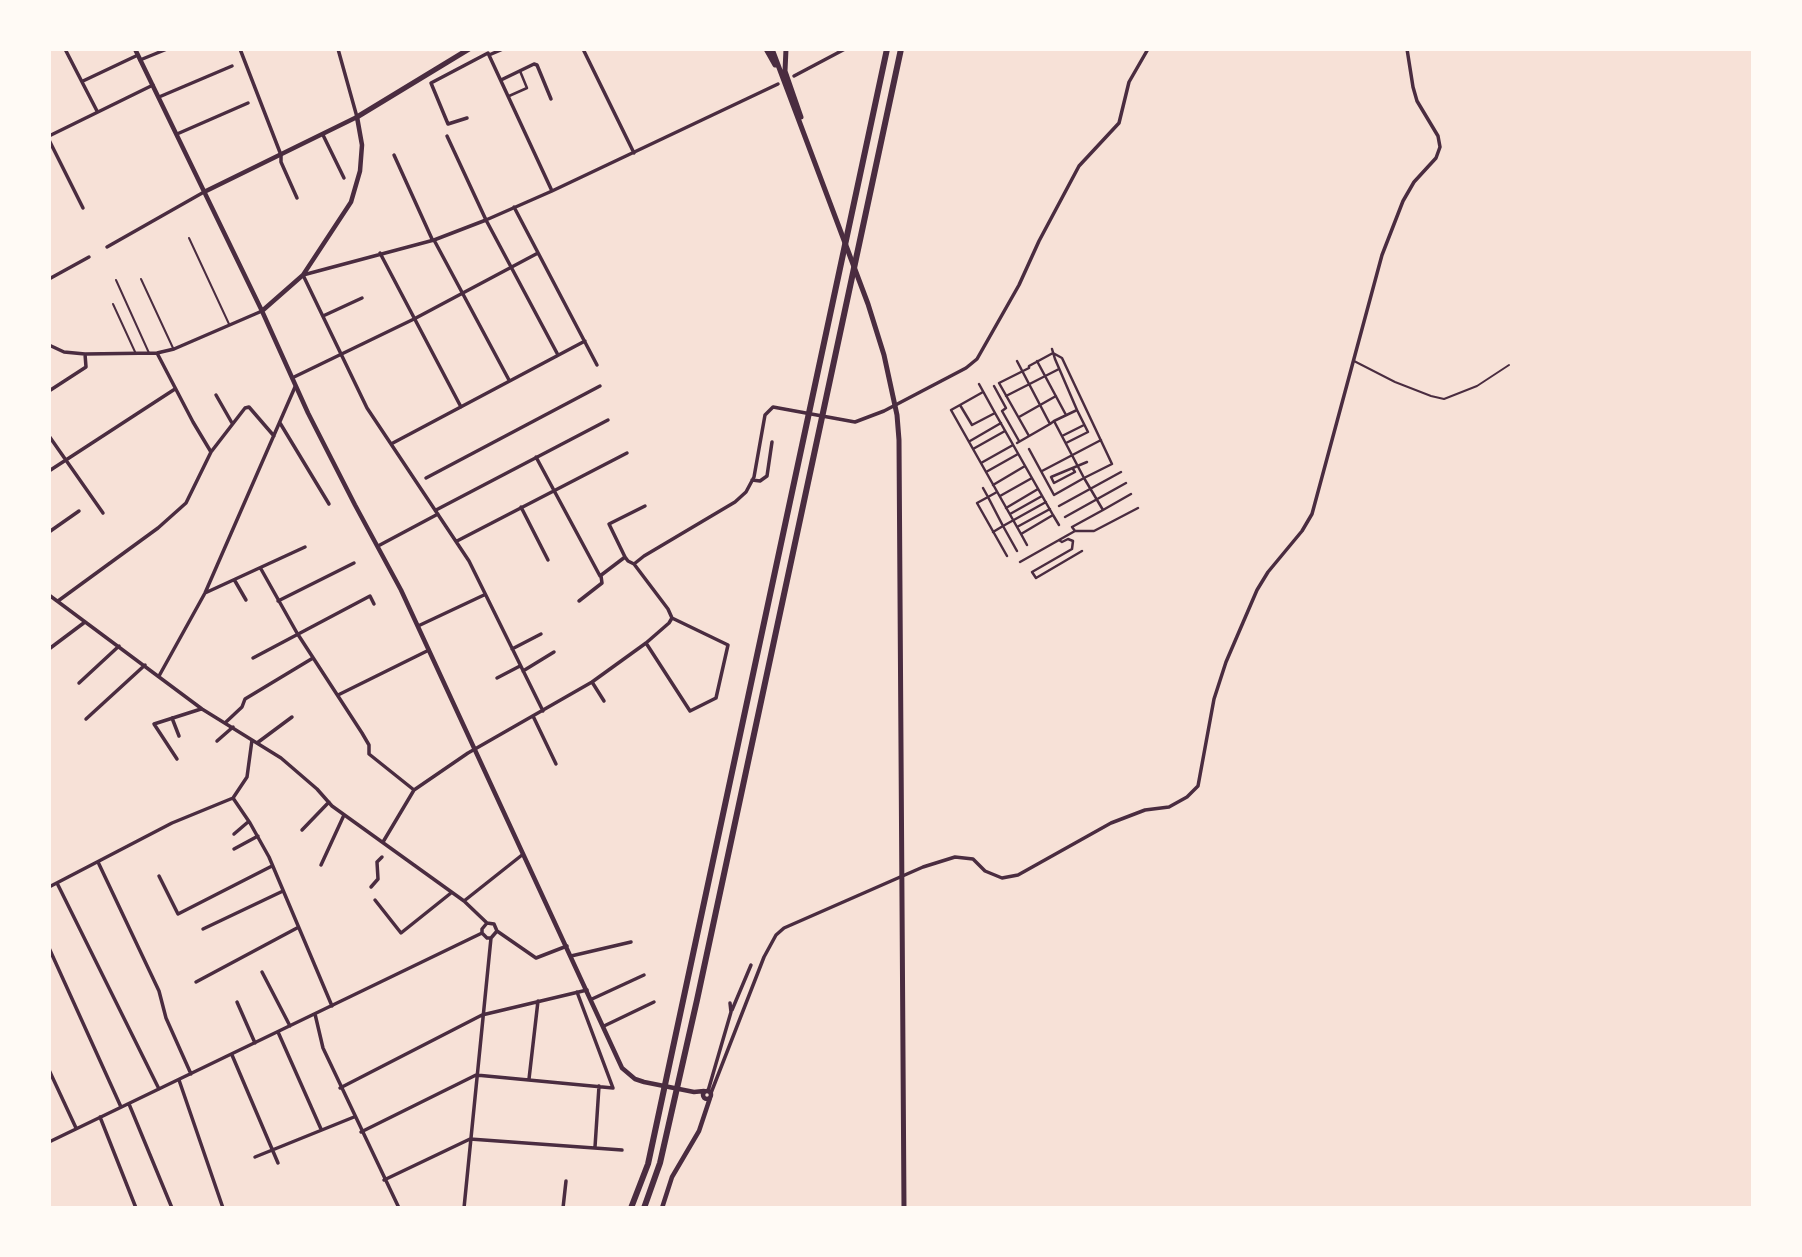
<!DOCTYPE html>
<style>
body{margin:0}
#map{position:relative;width:1802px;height:1257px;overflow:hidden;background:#f7e1d7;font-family:"DM Sans",sans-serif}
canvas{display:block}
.frame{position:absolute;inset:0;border:51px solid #fffaf5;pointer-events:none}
</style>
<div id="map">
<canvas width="1802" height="1257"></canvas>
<div class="frame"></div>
</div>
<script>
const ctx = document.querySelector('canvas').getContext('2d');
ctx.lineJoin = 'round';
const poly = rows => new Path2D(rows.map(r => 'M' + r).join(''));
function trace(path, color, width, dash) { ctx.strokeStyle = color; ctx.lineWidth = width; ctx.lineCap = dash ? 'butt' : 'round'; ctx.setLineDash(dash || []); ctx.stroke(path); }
trace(poly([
 [189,238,229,324],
 [141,279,173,348],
 [116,280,149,353],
 [113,304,136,354],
 [1354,361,1395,382,1431,396,1444,399,1477,386,1509,365]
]), '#4a2c40', 2);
trace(poly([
 [509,96,527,88,520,71],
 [1052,349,1055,359,1077,410,1054,421],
 [1017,361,1050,424,1054,421,1084,478,1054,495,1029,449],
 [1037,361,1066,415],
 [979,384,995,413,972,425,960,405,983,392],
 [994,386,1006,408,1002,411,1019,441],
 [1006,396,1059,369],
 [960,405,951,410,1021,534,1053,515,995,413],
 [1019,417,1056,396],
 [1029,436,999,383,1029,368,1029,366,1053,353,1062,358,1112,464,1084,478,1103,510,1131,494],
 [1062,436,1084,425],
 [970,441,1001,423],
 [1017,443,1050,424],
 [1066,443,1088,432,1077,410],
 [973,449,1005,431],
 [981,463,1013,445],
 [1073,469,1075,472,1054,483,1051,477,1087,462],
 [1042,471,1101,440],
 [986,472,1018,454],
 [993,485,1025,466],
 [983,488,988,497,997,492],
 [1000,496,1032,478],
 [1059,506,1121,472],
 [1006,508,1038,489],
 [1010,514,1042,496],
 [1053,515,1059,525],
 [1065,517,1126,483],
 [1017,527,1050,509],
 [1075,531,1094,531,1138,508],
 [993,532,1003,526,1017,551],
 [1021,534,1027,545],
 [1059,540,1062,542,1068,539,1073,541,1072,549,1032,572,1036,578,1082,551],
 [1007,556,977,503,988,497,1003,526,1046,502],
 [1020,562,1075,531,1072,527,1103,510]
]), '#4a2c40', 2.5);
trace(poly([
 [65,49,97,111],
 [240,49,281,155,281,162,297,198],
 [338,49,357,117],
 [583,49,634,153],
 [489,55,503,49],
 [140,60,167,49],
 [794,76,845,49],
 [501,80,534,64,537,65,551,99],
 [83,81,138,55],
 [159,97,232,66],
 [467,118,448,124,431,83,488,53,552,191],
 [177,134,248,103],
 [323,135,344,178],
 [49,136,153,85],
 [447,136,486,220,558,355],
 [49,140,83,208],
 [394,155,432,239],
 [514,207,597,365],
 [434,240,509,380],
 [107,247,204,192],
 [380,253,461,407],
 [49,279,89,257],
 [323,316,362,298],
 [49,345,64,352,85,354,157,353,174,349,262,311],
 [157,353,193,422,211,452],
 [292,378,414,319,538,253],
 [49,391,86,367,85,354],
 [216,395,232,423],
 [280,423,329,504],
 [49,436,103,513],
 [391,444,585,341],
 [536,457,600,576,625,557,628,561,634,564,668,609,672,618],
 [49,471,175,389],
 [426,478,600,386],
 [752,480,760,481,767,476,772,442],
 [521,507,548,560],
 [436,510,608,420],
 [49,532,79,511],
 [457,541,627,453],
 [378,546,438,514],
 [625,557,609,524,645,506],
 [634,564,644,556,735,502,746,492,754,477,765,415,773,407,855,422,884,411,966,368,977,359,1019,285,1039,241,1079,166,1119,123,1129,82,1148,49],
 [261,569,297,633,362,733,369,745,369,754,414,790],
 [235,581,246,600],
 [205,593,305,547],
 [49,595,202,709,281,758,317,789,332,806,464,901,487,923,494,924,497,931,491,938,487,938,482,933,482,929,487,923],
 [58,601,158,528,186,503,211,452,245,408,249,407,274,436],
 [278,601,354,563],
 [579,601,602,583,601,576],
 [418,626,484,595],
 [646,643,690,711,716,698,728,645,672,618],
 [49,649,85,622],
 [512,649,541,634],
 [253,658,370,596,374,604],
 [523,671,554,652],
 [159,676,205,593,295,387],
 [497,678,520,666],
 [592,682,604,701],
 [79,683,119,646],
 [338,695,429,650],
 [543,711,469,561,367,408,303,275,434,240,486,220,552,191,778,84],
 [533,716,556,764],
 [172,718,179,736],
 [86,719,145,665],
 [226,722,242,707,245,699,313,658],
 [217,741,233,727],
 [257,743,292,717],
 [177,759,154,724,201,709],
 [233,798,250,823,269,857,332,1006],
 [302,830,329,802],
 [234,834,248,822],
 [383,842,414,790,468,753,592,682,646,643,669,623,672,618],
 [234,849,258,836],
 [98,862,159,991,166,1018,191,1074],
 [321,865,344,815],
 [159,876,178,914,272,866],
 [57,883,159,1089],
 [49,887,172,823,233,798,247,777,252,740],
 [371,887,378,879,377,862,382,857],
 [375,900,401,933,451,893],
 [464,901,522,855],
 [203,929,283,891],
 [497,931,536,958,567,946],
 [49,948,121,1107],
 [571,956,631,942],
 [262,972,290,1026],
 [196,982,297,928],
 [592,999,644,975],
 [237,1002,255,1043],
 [732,1010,751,965],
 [315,1014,323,1048,399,1208],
 [604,1026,654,1002],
 [278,1032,321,1129],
 [232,1055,278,1163],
 [49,1070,76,1128],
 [529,1079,538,1001],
 [179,1080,223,1208],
 [340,1088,482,1015,587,990],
 [708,1091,731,1012,730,1003],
 [711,1093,764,957,776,935,784,928,923,867,955,857,973,859,985,871,1002,878,1018,875,1111,823,1145,810,1169,807,1187,797,1198,786,1214,699,1226,662,1257,590,1268,572,1302,531,1312,514,1382,255,1403,201,1414,182,1436,158,1440,147,1438,136,1417,101,1413,87,1407,49],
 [129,1104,172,1208],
 [100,1117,136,1208],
 [361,1132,476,1075,613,1088,577,992],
 [49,1142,482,933],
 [595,1147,599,1086],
 [255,1157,354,1117],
 [384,1180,470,1139,622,1150],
 [464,1208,491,938],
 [563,1208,566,1181]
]), '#4a2c40', 3.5);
trace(poly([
 [135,49,262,311,308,413,355,505,401,590,622,1068,635,1079,644,1082,694,1092,704,1091],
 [204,192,357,117,362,145,360,171,351,202,303,275,262,311],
 '703 1095a4 4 0 1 1 8 0a4 4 0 1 1-8 0Z',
 [662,1208,672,1177,699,1131,710,1098]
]), '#4a2c40', 4.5);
trace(poly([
 [766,49,775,65],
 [772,49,868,304,884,355,897,415,899,440,904,1208],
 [786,49,785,71,801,117],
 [357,117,469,49]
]), '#4a2c40', 5);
trace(poly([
 [631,1208,648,1164,887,49],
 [644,1208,660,1163,697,1000,901,49]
]), '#4a2c40', 6);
</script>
